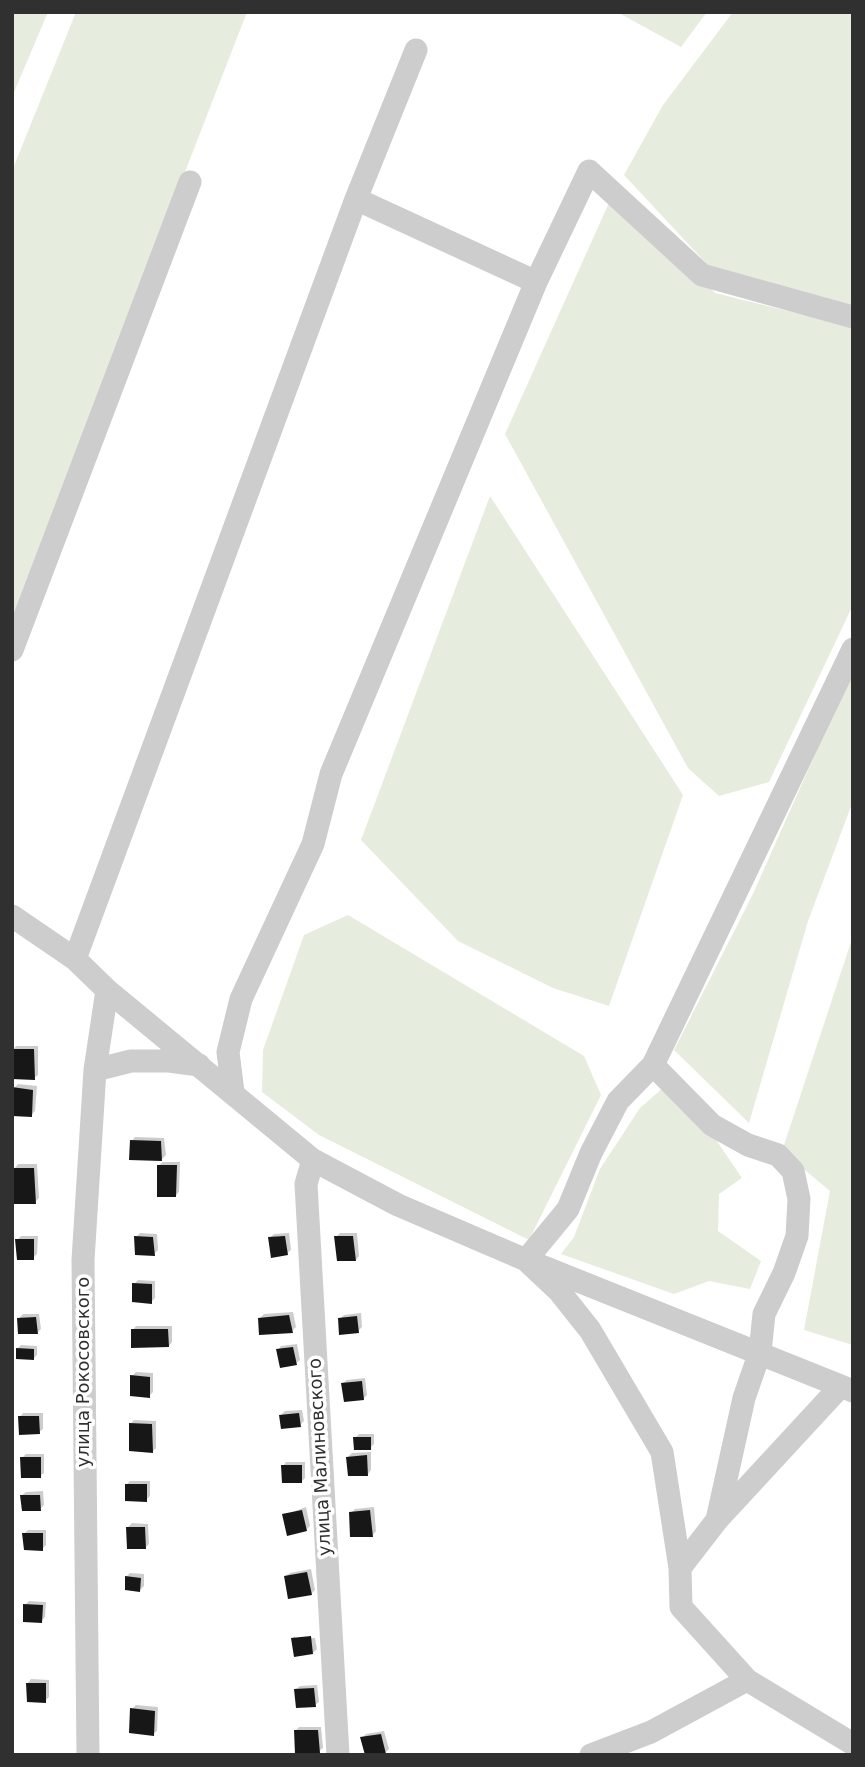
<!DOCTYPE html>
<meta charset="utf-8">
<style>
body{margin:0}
#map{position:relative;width:865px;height:1767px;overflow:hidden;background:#fff;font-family:"DejaVu Sans",sans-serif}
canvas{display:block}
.frame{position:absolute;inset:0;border:14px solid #303030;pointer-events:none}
</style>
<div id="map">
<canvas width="865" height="1767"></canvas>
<div class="frame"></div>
</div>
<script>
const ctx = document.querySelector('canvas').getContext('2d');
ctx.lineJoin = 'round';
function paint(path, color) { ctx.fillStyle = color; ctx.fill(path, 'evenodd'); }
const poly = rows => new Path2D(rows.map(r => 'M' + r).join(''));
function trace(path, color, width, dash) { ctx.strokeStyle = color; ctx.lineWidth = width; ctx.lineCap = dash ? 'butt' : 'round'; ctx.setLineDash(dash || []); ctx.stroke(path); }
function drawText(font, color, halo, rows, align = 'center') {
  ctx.font = font + ' "DejaVu Sans",sans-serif'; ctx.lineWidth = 7; ctx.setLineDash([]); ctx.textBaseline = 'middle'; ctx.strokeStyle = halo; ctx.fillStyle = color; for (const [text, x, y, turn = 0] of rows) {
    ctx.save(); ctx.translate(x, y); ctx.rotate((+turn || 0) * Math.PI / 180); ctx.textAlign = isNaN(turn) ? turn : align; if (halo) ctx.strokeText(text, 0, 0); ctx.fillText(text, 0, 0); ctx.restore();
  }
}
paint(poly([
 [12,12,48,12,12,97],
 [76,12,247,12,12,618,12,171],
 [617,12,707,12,681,47],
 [733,12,853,12,853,310,719,277,624,175,663,105],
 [617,185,715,293,853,327,853,605,769,782,719,796,688,768,505,434],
 [490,496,683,795,609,1006,553,988,458,941,361,840],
 [853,669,853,801,808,921,749,1123,674,1050,752,896],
 [348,915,584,1056,601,1095,529,1240,319,1135,262,1092,263,1050,304,935],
 [853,936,853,1345,804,1330,830,1191,782,1151],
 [664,1087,680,1087,742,1178,719,1194,718,1231,761,1261,750,1289,709,1281,674,1294,561,1254,574,1237,600,1169,640,1108]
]), '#e6ecde');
paint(poly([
 [16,1046,38,1046,38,1075,34,1078,13,1050],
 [18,1084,37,1086,35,1111,31,1115,14,1088],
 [135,1137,164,1138,166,1155,162,1159,132,1141],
 [163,1162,180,1162,179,1192,175,1196,159,1165],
 [18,1164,37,1164,39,1198,35,1202,15,1168],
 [140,1233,157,1234,158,1250,154,1254,136,1237],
 [289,1233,291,1250,287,1253,270,1238,274,1234],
 [340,1233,357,1233,359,1256,356,1260,336,1237],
 [21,1236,38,1236,37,1254,33,1258,17,1240],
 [138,1280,155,1281,155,1298,151,1302,134,1284],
 [293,1312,296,1327,292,1331,260,1318,264,1314],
 [361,1313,362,1327,358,1331,340,1319,344,1315],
 [23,1314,39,1314,41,1329,37,1333,19,1318],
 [136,1326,172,1326,172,1342,169,1346,133,1330],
 [297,1344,300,1360,296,1363,278,1350,281,1346],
 [21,1345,37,1346,37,1355,33,1359,18,1348],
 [136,1372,153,1373,153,1392,149,1396,132,1376],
 [365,1378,367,1395,363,1399,343,1383,347,1380],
 [302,1410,304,1421,300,1425,281,1415,285,1411],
 [23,1413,43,1413,43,1429,39,1432,20,1417],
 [134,1420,156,1421,156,1448,152,1452,131,1423],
 [359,1434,374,1434,374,1444,370,1448,355,1438],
 [371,1452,371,1470,368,1474,348,1457,352,1453],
 [26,1454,44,1454,44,1473,40,1476,22,1458],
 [286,1462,305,1462,305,1478,302,1481,283,1466],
 [130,1481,150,1481,150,1496,146,1500,126,1485],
 [43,1491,44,1505,40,1509,22,1495,26,1492],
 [306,1507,310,1526,306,1530,284,1515],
 [374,1507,376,1531,373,1535,351,1513,355,1509],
 [132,1523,148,1524,149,1544,145,1548,128,1527],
 [28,1530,46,1530,46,1545,42,1549,24,1534],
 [311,1569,315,1590,311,1594,286,1576,290,1573],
 [130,1573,144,1574,144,1586,140,1590,126,1577],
 [29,1601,46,1602,45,1617,41,1621,25,1605],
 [295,1636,295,1639,315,1638,317,1649,313,1653,293,1638],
 [31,1679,49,1680,49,1697,45,1701,28,1683],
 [317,1685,319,1702,315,1705,296,1689,300,1686],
 [136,1705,158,1707,157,1731,153,1734,132,1709],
 [299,1727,321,1727,323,1748,319,1751,295,1731],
 [384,1731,389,1749,385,1753,362,1738,366,1734]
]), '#0003');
paint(poly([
 [12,1049,34,1049,35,1080,12,1079],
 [12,1087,33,1090,32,1117,12,1116],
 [130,1140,161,1141,162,1161,129,1160],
 [157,1165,177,1165,176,1197,157,1197],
 [13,1168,34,1168,36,1204,14,1204],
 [134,1236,153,1237,155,1256,135,1255],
 [285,1236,288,1255,271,1258,268,1237],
 [334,1236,353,1236,356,1261,337,1261],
 [15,1239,34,1239,34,1260,17,1260],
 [132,1283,152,1284,152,1304,132,1302],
 [289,1315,293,1333,259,1335,258,1318],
 [357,1316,359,1333,339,1335,338,1318],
 [36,1317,38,1334,18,1334,17,1318],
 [131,1329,168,1329,169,1347,131,1348],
 [293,1347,297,1365,280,1368,276,1349],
 [16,1348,34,1349,34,1360,16,1359],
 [130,1375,150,1377,150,1398,130,1396],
 [362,1381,364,1400,344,1402,341,1383],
 [299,1413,301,1427,281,1429,279,1415],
 [18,1416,39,1416,40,1434,19,1435],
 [129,1423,152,1424,153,1453,129,1451],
 [353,1437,371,1437,371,1450,354,1450],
 [367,1455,368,1476,348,1476,346,1457],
 [20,1457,41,1457,41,1478,21,1478],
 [281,1465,302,1465,302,1483,282,1483],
 [125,1484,147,1484,147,1502,125,1501],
 [20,1495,40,1495,41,1511,22,1511],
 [302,1510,307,1531,287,1536,282,1514],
 [370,1510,373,1537,350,1537,349,1512],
 [126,1527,145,1527,146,1549,127,1549],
 [22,1533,43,1533,43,1551,24,1550],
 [307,1572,312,1595,288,1599,284,1576],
 [125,1576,141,1578,140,1592,125,1590],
 [23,1604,43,1605,42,1623,23,1622],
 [311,1636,313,1654,294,1657,291,1638],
 [26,1683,46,1683,46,1703,27,1702],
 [314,1688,316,1707,296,1708,294,1689],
 [130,1708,155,1711,154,1736,129,1733],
 [294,1730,318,1730,320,1753,295,1754],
 [381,1734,386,1754,365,1755,360,1737]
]), '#171717');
trace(poly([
 [356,199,536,282],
 [12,650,190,182],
 [12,916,75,959,107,990,313,1160,398,1205,526,1260,853,1391],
 [75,959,356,199,416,50],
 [653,1065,618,1101,591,1153,568,1209,526,1260,559,1291,590,1330,662,1452,680,1568],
 [95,1070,131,1061,169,1061,199,1065],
 [233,1092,228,1052,241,999,313,844,331,774,536,282,589,171,702,275,853,317],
 [313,1160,306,1184,338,1755],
 [839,1388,717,1520,680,1568,681,1607,747,1680,853,1744],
 [717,1520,744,1398,760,1352,764,1314,784,1273,797,1236,799,1199,793,1171,778,1155,748,1145,712,1125,653,1065,853,649],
 [88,1755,83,1260,95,1070,107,990],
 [591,1755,651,1732,747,1680]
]), '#cdcdcd', 23);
drawText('18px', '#303030', '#fff', [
 ["улица Рокосовского",84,1372,-90],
 ["улица Малиновского",321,1457,-93]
]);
</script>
